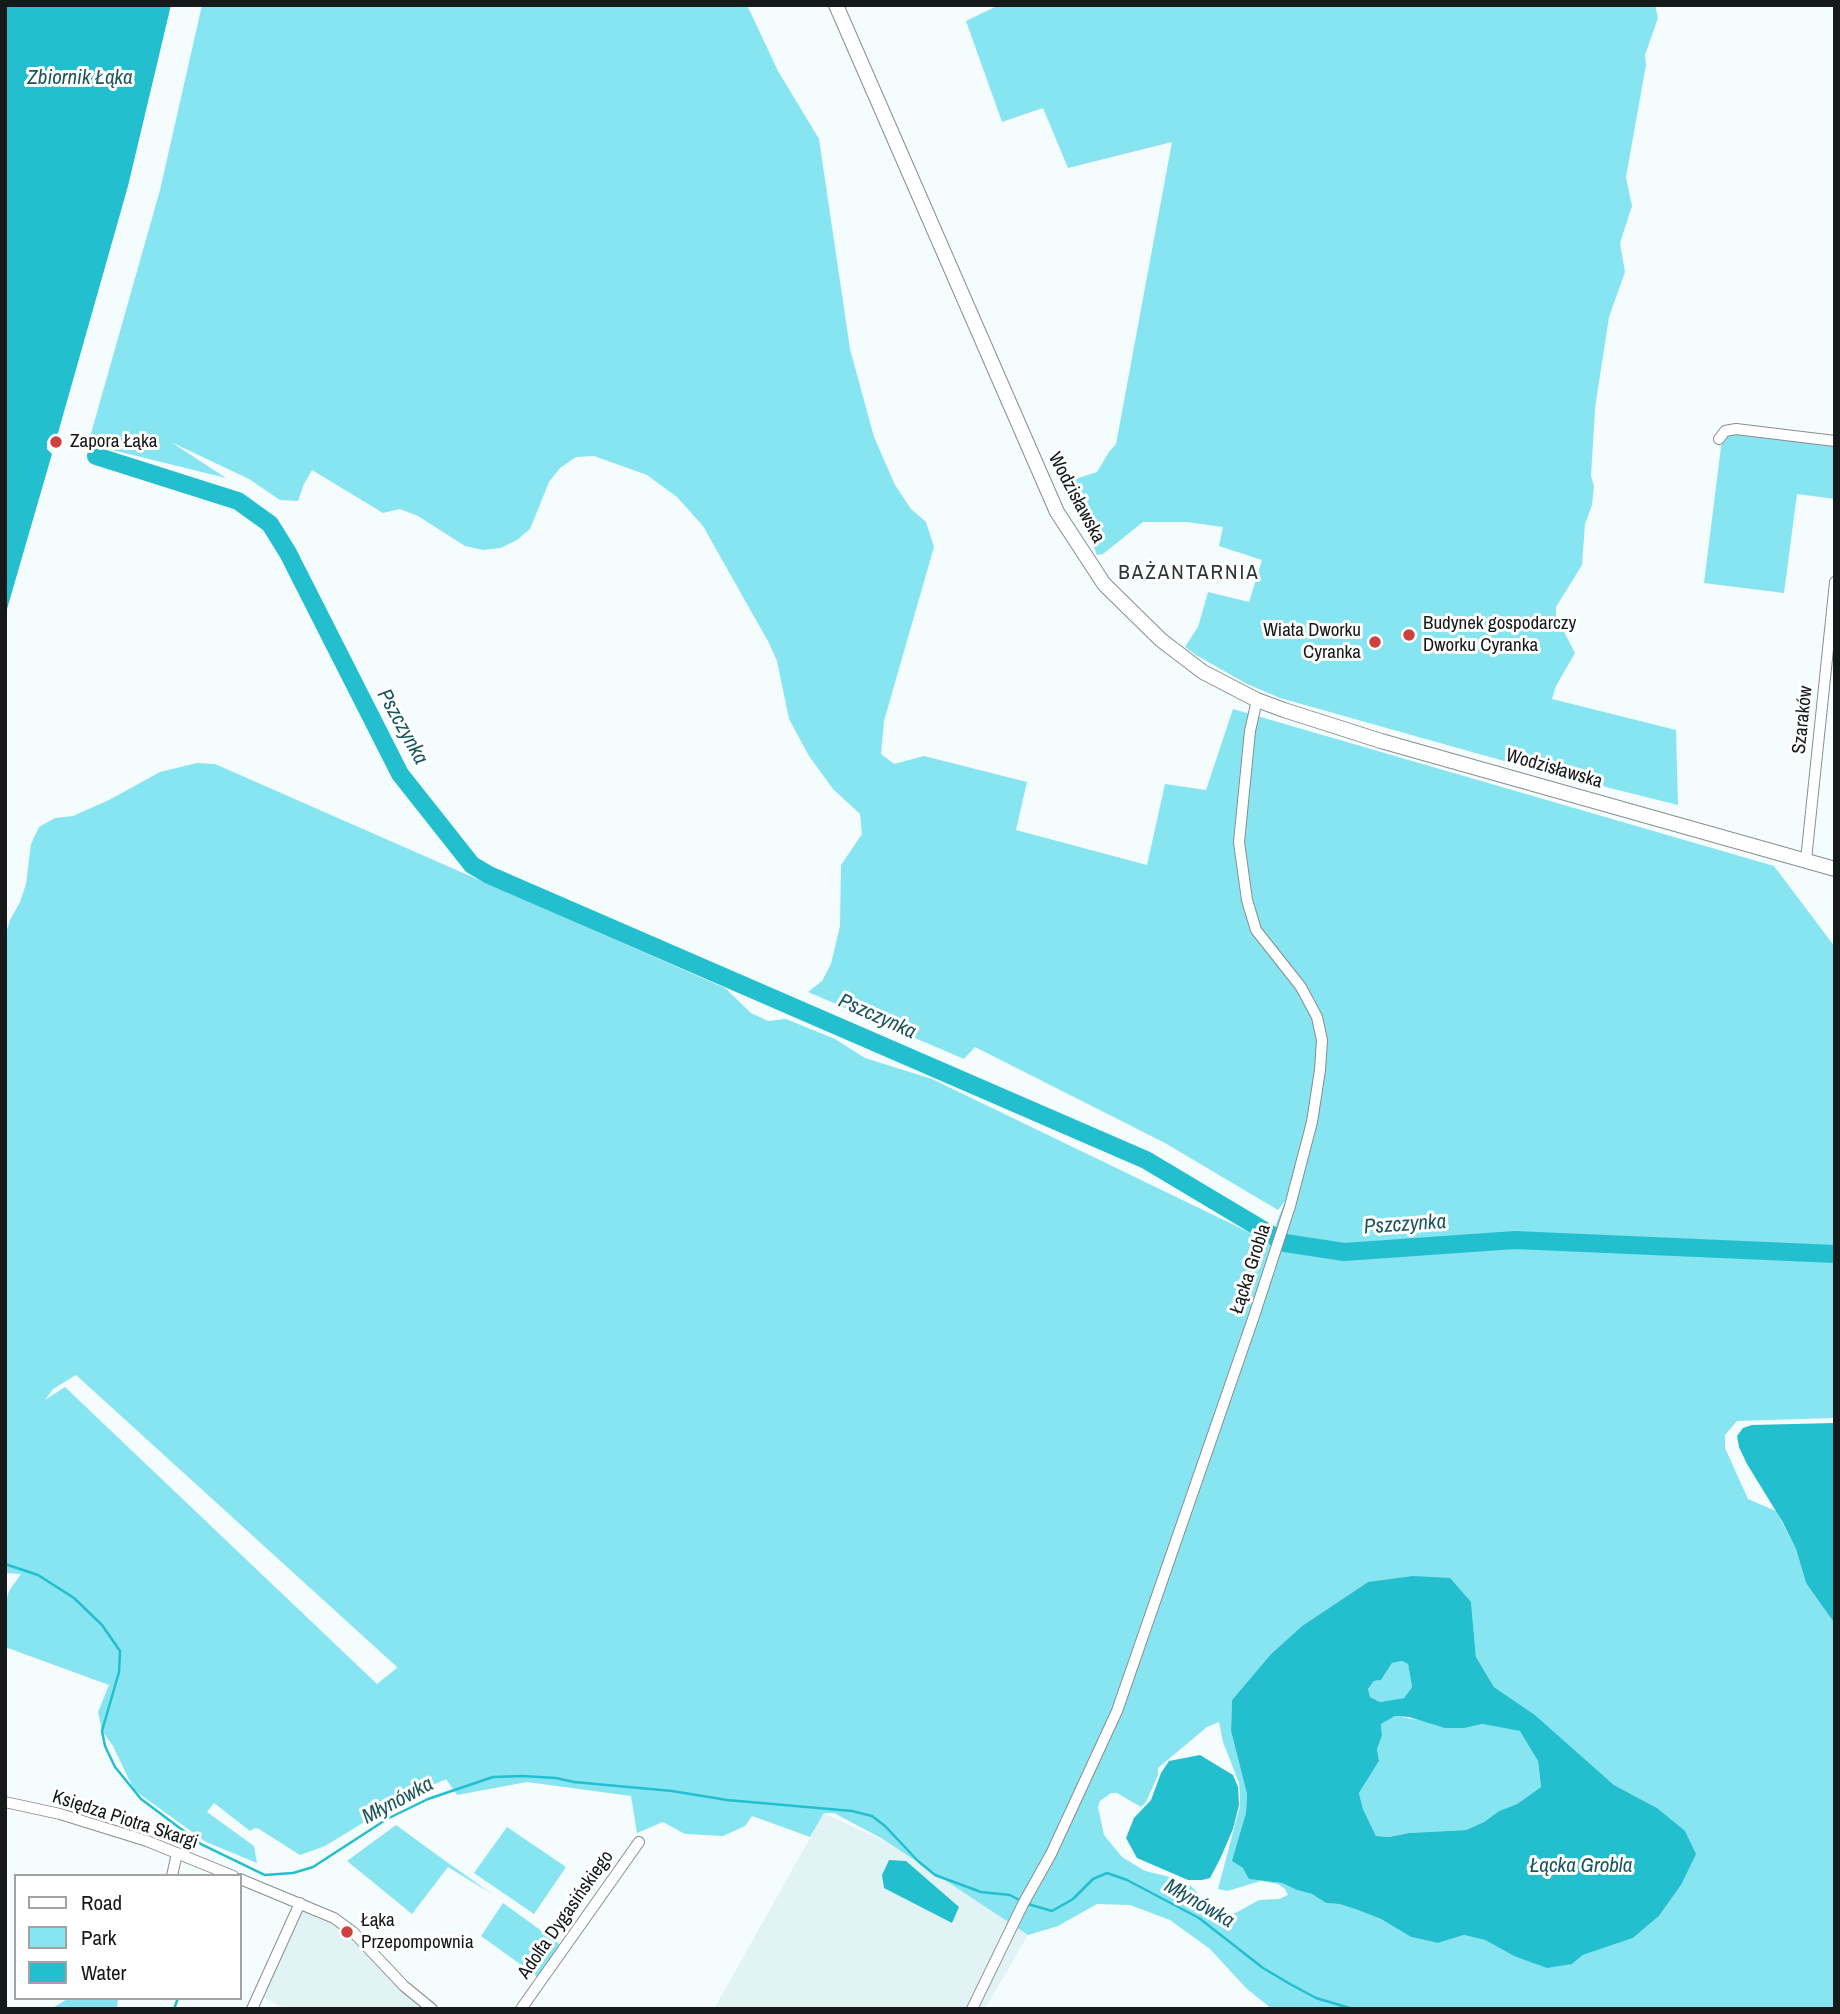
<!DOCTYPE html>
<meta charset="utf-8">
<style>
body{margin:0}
#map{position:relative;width:1840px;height:2014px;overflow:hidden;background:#f5fcfd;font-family:"Archivo Narrow",sans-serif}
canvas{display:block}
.frame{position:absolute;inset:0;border:7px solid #161919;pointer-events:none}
.legend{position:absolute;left:14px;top:1874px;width:228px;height:126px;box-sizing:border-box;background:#fff;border:2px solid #a2a3a3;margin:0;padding:9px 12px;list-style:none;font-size:21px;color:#161919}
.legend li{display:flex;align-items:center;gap:14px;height:35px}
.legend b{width:35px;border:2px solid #a2a3a3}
</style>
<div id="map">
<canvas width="1840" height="2014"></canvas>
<div class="frame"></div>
<ul class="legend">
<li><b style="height:9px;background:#fff"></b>Road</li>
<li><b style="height:19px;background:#86e5f1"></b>Park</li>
<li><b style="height:19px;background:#23bfce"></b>Water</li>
</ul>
</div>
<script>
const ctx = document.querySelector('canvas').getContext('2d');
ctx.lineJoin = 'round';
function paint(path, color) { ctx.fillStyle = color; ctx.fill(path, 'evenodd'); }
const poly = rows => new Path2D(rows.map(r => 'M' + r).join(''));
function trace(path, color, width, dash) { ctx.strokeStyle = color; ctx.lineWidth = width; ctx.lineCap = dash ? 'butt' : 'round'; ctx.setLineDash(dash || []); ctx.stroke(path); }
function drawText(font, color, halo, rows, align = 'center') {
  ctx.font = font + ' "Archivo Narrow",sans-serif'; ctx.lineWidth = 6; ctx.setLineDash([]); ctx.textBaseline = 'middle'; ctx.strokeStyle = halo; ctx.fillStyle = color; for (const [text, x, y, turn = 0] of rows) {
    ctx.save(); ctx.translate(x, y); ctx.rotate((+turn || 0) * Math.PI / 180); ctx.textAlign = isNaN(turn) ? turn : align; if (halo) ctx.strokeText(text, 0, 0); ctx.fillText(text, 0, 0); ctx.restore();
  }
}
paint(poly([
 [824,1813,888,1843,1028,1935,985,2009,714,2009],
 [300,1903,334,1918,432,2009,286,2009,258,1995]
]), '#e2f3f5');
paint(poly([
 [202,5,747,5,778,71,819,139,850,349,874,437,895,485,911,509,926,522,934,547,884,721,881,754,894,764,924,756,1027,782,1016,830,1147,865,1165,784,1206,790,1233,709,1774,866,1835,947,1835,1418,1737,1421,1725,1435,1725,1448,1748,1499,1776,1511,1796,1549,1806,1583,1835,1624,1835,2009,1272,2009,1247,1989,1210,1949,1170,1920,1130,1905,1097,1904,1058,1926,1028,1935,881,1838,834,1813,824,1813,810,1837,752,1816,745,1826,723,1836,685,1834,663,1822,637,1833,631,1796,527,1782,457,1795,446,1779,394,1804,325,1846,300,1855,259,1829,255,1828,250,1831,214,1803,207,1812,254,1846,257,1863,206,1842,134,1790,113,1746,102,1731,98,1712,109,1685,5,1647,5,1604,9,1591,21,1574,5,1573,5,936,10,920,20,902,26,884,31,844,39,827,55,818,73,816,109,800,160,772,197,763,215,764,725,988,751,1013,768,1021,786,1019,835,1039,865,1058,932,1079,1261,1238,1271,1237,1285,1201,1278,1210,1165,1143,975,1047,964,1059,808,992,822,981,831,964,840,926,841,865,862,834,860,814,833,789,809,756,789,719,777,661,769,643,703,526,677,497,647,475,594,456,576,457,560,468,549,482,530,529,517,540,501,548,483,550,465,546,418,516,400,509,383,513,312,470,304,484,298,501,280,500,249,479,171,442,226,478,88,444,160,190],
 [76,1375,397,1667,397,1668,377,1684,65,1387,45,1400,53,1389],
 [1368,1582,1471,1602,1476,1657,1494,1687,1535,1715,1614,1785,1657,1808,1681,1885,1659,1916,1633,1938,1583,1955,1572,1964,1514,1956,1485,1940,1464,1935,1438,1943,1411,1937,1381,1919,1355,1909,1338,1904,1326,1903,1312,1894,1297,1890,1282,1883,1250,1879,1243,1867,1242,1829,1246,1813,1247,1794,1231,1731,1232,1700,1271,1654,1302,1626],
 [1219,1722,1223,1742,1239,1783,1240,1796,1240,1806,1218,1889,1227,1891,1261,1881,1278,1884,1285,1889,1288,1895,1279,1899,1259,1900,1232,1915,1213,1909,1189,1884,1166,1876,1145,1871,1122,1857,1104,1835,1098,1807,1100,1801,1111,1793,1117,1793,1141,1807,1146,1802,1158,1775,1158,1768,1207,1727],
 [999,5,1655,5,1658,18,1645,55,1646,65,1626,177,1632,206,1620,243,1625,272,1609,317,1595,408,1591,476,1594,486,1592,505,1585,524,1582,565,1556,607,1556,616,1575,653,1556,686,1552,699,1676,730,1678,805,1518,765,1280,698,1247,684,1196,655,1185,647,1198,627,1208,592,1249,602,1262,560,1219,546,1223,527,1187,522,1143,522,1103,554,1097,555,1069,484,1075,479,1097,472,1109,452,1116,444,1172,142,1068,168,1043,108,1002,122,966,21],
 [1731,432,1835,444,1835,499,1797,494,1784,593,1704,583,1722,439],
 [1402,1661,1408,1664,1412,1687,1404,1698,1380,1702,1370,1697,1368,1689,1374,1681,1381,1680,1392,1663],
 [1395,1716,1465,1728,1482,1724,1521,1731,1538,1761,1541,1787,1517,1804,1499,1811,1484,1822,1466,1830,1409,1833,1389,1837,1376,1836,1363,1809,1359,1793,1379,1761,1377,1749,1382,1736,1381,1724],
 [396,1825,444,1860,492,1894,448,1867,412,1914,347,1861],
 [507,1827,566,1867,534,1914,474,1873],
 [503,1903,561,1945,538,1977,481,1936],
 [69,1998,118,1998,117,2009,51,2009]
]), '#86e5f1');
paint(poly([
 [5,5,171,5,128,186,58,433,47,441,47,449,52,454,5,616],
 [1835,1423,1835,1624,1806,1583,1796,1549,1782,1521,1747,1464,1739,1447,1737,1436,1743,1428,1752,1425],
 [1413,1576,1450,1578,1471,1602,1476,1657,1494,1687,1535,1715,1614,1785,1657,1808,1685,1831,1696,1854,1681,1885,1659,1916,1633,1938,1583,1955,1572,1964,1547,1968,1514,1956,1485,1940,1464,1935,1438,1943,1411,1937,1381,1919,1355,1909,1339,1904,1326,1903,1312,1894,1297,1890,1282,1883,1249,1879,1243,1868,1232,1861,1246,1813,1247,1794,1231,1731,1232,1700,1271,1654,1302,1626,1368,1582],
 [1402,1661,1408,1664,1412,1687,1404,1698,1380,1702,1370,1697,1368,1689,1374,1681,1381,1680,1392,1663],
 [1395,1716,1409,1717,1445,1728,1465,1728,1482,1724,1520,1731,1538,1761,1541,1787,1517,1804,1499,1811,1484,1822,1466,1830,1409,1833,1389,1837,1376,1836,1363,1809,1359,1793,1379,1761,1377,1749,1382,1736,1381,1724],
 [1200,1755,1233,1775,1238,1787,1239,1805,1233,1829,1220,1859,1210,1878,1202,1880,1188,1880,1137,1858,1126,1838,1134,1818,1151,1800,1161,1773,1169,1761],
 [889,1860,906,1861,959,1907,952,1923,884,1888,882,1875]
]), '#23bfce');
trace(poly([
 [5,1564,38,1575,74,1598,102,1625,120,1651,119,1672,102,1731,105,1746,115,1767,141,1799,201,1844,265,1875,293,1873,313,1867,387,1819,428,1799,493,1777,522,1776,556,1778,574,1782,672,1791,727,1800,852,1811,872,1816,885,1826,918,1861,935,1875,981,1892,1010,1895,1021,1901],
 [1028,1904,1052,1911,1073,1899,1093,1879,1107,1873,1127,1880,1199,1918,1263,1968,1290,1984,1316,1998,1353,2009],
 [174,2009,178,1998]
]), '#23bfce', 2.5);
trace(poly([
 [96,456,238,501,270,524,288,553,400,774,472,865,489,875,1146,1160,1285,1243,1344,1252,1515,1240,1835,1254]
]), '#23bfce', 18);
const minor = poly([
 [1719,439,1725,431,1736,429,1835,441],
 [1806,860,1835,582],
 [5,1802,60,1814,147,1841,233,1876],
 [172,1876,177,1853],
 [240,1879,334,1918,353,1932,404,1986,432,2009],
 [252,2009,300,1903],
 [521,2009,639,1842],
 [972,2009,1023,1904,1051,1854,1117,1711,1253,1319,1290,1206,1312,1122,1320,1070,1322,1040,1317,1017,1301,987,1256,930,1247,900,1239,842,1250,731,1257,700]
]);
const secondary = poly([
 [836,5,1057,512,1104,584,1161,640,1203,672,1257,700,1284,710,1381,741,1835,869]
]);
trace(minor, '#878e8f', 12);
trace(secondary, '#878e8f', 16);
trace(minor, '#fff', 10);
trace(secondary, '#fff', 14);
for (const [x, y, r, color] of [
 [56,442,7,"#cf413d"],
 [1409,635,7,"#cf413d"],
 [1375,642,7,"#cf413d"],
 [347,1932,7,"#cf413d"]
]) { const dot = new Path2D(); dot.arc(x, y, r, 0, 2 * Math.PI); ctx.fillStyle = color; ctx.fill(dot); trace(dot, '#fff', 2.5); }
drawText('19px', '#161919', '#fff', [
 ["Zapora Łąka",70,442],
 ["Budynek gospodarczy",1423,624],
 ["Dworku Cyranka",1423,646],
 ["Wiata Dworku",1361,631,"right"],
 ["Cyranka",1361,653,"right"],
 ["Łąka",361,1921],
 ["Przepompownia",361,1943]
], 'left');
drawText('19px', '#161919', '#fff', [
 ["Wodzisławska",1076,498,62],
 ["Szaraków",1803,720,-84],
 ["Wodzisławska",1554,769,16],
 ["Łącka Grobla",1251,1269,-72],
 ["Księdza Piotra Skargi",125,1820,18],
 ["Adolfa Dygasińskiego",566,1915,-55]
]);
drawText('italic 21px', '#1b565c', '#fff', [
 ["Zbiornik Łąka",80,78],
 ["Pszczynka",402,727,61],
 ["Pszczynka",877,1017,24],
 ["Pszczynka",1405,1225,-4],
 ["Młynówka",398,1801,-28],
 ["Łącka Grobla",1581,1866],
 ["Młynówka",1199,1904,30]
]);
ctx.letterSpacing = '2px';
drawText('21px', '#303637', '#fff', [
 ["BAŻANTARNIA",1189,573]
]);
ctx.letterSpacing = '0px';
</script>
